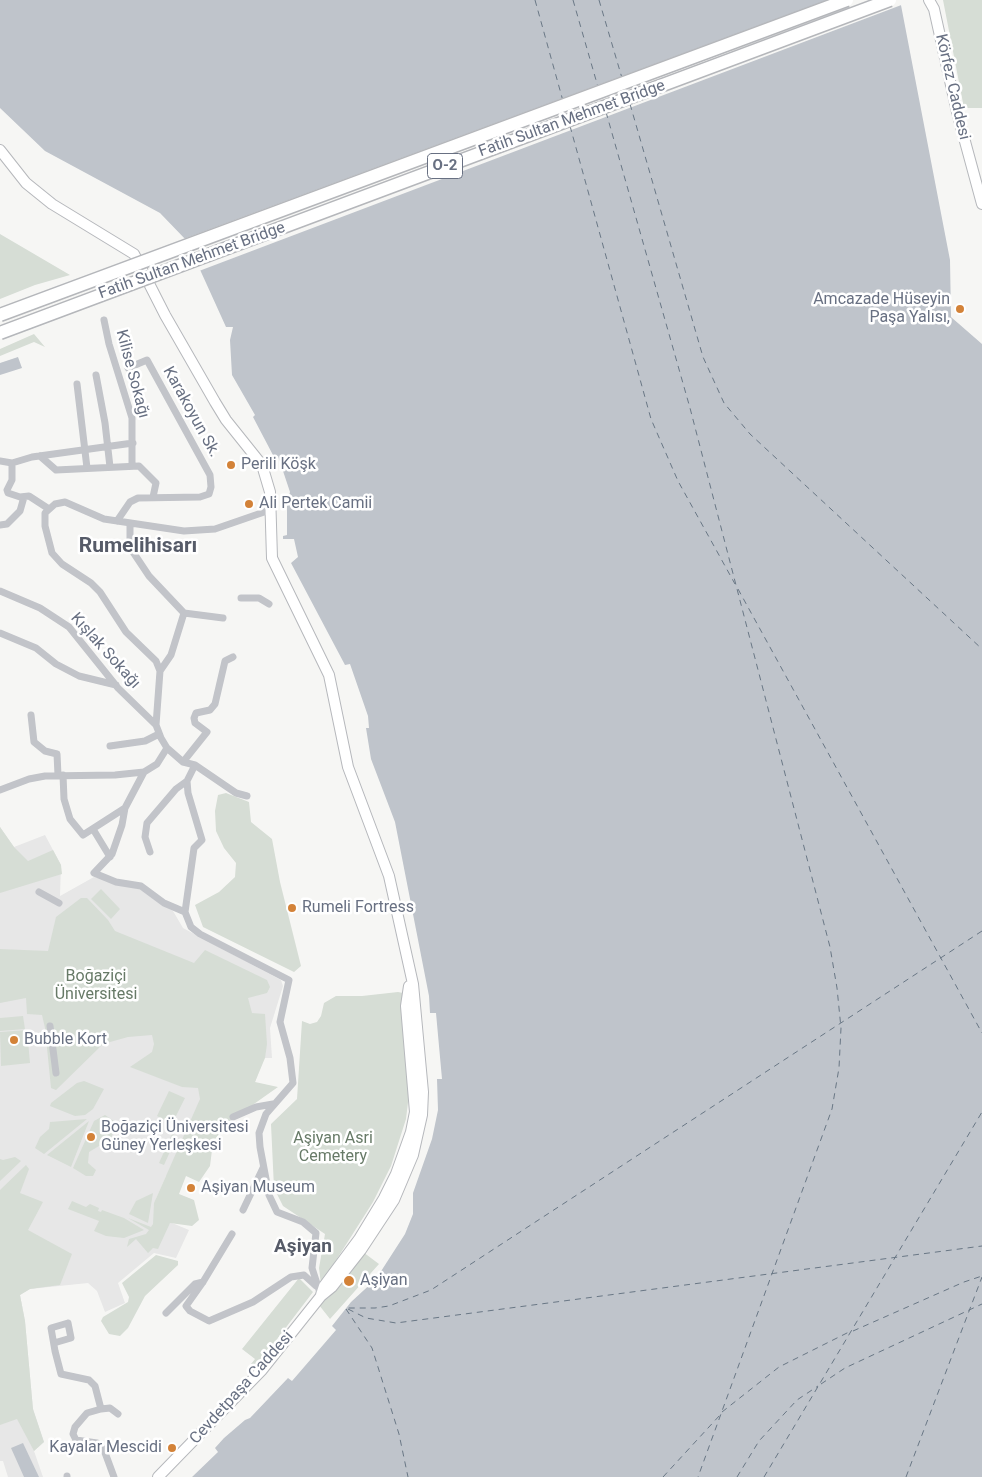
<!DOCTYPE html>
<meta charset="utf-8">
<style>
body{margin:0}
canvas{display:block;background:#f6f6f4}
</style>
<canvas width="982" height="1477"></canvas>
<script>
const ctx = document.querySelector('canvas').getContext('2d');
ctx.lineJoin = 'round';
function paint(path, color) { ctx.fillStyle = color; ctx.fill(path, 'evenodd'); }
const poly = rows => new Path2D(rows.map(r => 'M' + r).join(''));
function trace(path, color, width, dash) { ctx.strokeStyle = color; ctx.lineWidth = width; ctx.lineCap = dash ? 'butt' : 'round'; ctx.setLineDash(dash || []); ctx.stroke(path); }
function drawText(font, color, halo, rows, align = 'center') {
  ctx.font = font + ' Roboto,sans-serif'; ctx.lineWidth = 5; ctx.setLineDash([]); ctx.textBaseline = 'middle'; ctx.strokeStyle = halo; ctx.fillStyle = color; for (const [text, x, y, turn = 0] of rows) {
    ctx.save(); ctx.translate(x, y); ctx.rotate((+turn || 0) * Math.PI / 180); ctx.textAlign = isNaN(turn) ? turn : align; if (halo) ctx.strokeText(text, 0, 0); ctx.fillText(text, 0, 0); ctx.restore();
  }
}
paint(poly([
 [0,827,14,847,45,835,61,865,60,896,94,877,140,889,173,911,183,928,281,980,283,986,270,1028,272,1058,264,1058,255,1082,166,1176,156,1199,160,1218,189,1230,176,1258,154,1253,118,1283,125,1303,105,1312,97,1291,88,1283,30,1289,20,1295,25,1321,33,1409,44,1442,34,1451,43,1477,8,1477,3,1461,0,1461]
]), '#e7e7e7');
paint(poly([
 [943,0,982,0,982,108,964,108],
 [0,234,70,275,35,285,0,299],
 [34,334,45,347,34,342,0,356,0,349],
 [226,793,249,802,251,822,272,839,280,882,301,966,294,972,203,927,195,905,219,892,235,877,236,863,224,848,216,831,215,811,218,795],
 [0,827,14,847,28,861,53,850,61,865,62,874,0,893],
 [101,889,120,909,111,919,91,899],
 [81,898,87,898,108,920,115,931,194,963,205,950,267,980,270,987,267,993,248,998,252,1013,265,1014,267,1044,265,1058,255,1082,278,1087,227,1123,213,1142,210,1166,199,1182,186,1176,179,1194,194,1200,199,1220,192,1226,170,1223,158,1249,153,1248,148,1253,136,1239,127,1247,129,1239,146,1234,149,1230,128,1218,151,1227,153,1224,154,1203,200,1099,198,1088,182,1087,130,1067,152,1052,154,1044,152,1035,128,1037,103,1044,56,1090,51,1088,45,1028,42,1015,27,1014,26,998,0,1003,0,949,48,951,56,917],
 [398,992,403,993,401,1007,409,1094,406,1119,391,1166,373,1202,321,1284,319,1268,325,1234,283,1206,274,1188,271,1124,297,1099,302,1021,310,1024,317,1022,321,1016,324,1003,336,996,362,996],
 [23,1016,25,1029,0,1031,0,1018],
 [27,1030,30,1063,1,1066,0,1032],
 [84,1081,104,1089,93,1109,85,1115,75,1116,50,1106,51,1103,77,1083],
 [169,1091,185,1098,172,1124,157,1116],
 [105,1115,117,1123,107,1148,99,1146,89,1152,88,1163,96,1170,93,1176,86,1176,73,1168,94,1121],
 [87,1119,44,1154,35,1148,40,1137,49,1129,50,1122],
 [89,1121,71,1167,47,1155],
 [172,1134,177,1136,164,1165,159,1163],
 [15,1157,21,1161,0,1181,0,1159,3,1160],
 [26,1165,29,1169,20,1193,43,1202,28,1230,72,1254,60,1285,30,1289,20,1295,25,1321,33,1409,44,1442,34,1451,17,1419,0,1425,0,1190],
 [153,1193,148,1223,129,1214,136,1201],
 [72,1201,86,1207,90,1204,99,1208,98,1211,101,1212,102,1210,124,1218,144,1230,124,1238,106,1236,94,1231,99,1221,68,1209],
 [363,1252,379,1264,330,1319,319,1305,329,1297],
 [156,1255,178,1261,178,1265,145,1296,128,1328,120,1336,109,1334,101,1321,103,1317,128,1302,129,1297,122,1283],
 [299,1278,313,1292,255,1368,251,1364,255,1359,242,1349]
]), '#d6ddd5');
paint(poly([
 [0,0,900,0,950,260,951,317,982,344,982,1477,192,1477,218,1452,215,1448,224,1438,245,1420,250,1418,288,1378,292,1381,336,1330,332,1326,351,1302,376,1279,405,1234,413,1214,413,1193,432,1139,438,1110,437,1079,442,1079,436,1013,430,1013,429,996,395,822,371,759,366,728,369,728,368,716,350,664,345,665,291,563,298,557,294,539,283,539,283,536,287,535,287,503,290,492,278,456,274,457,253,417,255,415,232,375,230,340,233,327,226,327,187,241,160,213,45,151,0,108],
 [18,357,22,368,0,375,0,363],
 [23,1443,39,1477,24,1477,11,1448]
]), '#bfc4cb');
paint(poly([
 [827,0,903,0,904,4,199,271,186,243,181,240]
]), '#f6f6f4');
trace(poly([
 [535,0,563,101],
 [573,0,598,87],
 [599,0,622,78],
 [630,104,703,357,724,403,750,434,982,649],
 [606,112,690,408,830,947,837,988,841,1028,839,1068,832,1109,698,1477],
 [570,126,651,419,678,481,735,584],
 [738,589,982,1033],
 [982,931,431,1290,389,1306,375,1308,346,1308,366,1318,396,1323,982,1246],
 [346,1309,372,1348,399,1434,408,1477],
 [853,1331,964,1282,982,1276],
 [821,1384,845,1368,982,1304],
 [722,1412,779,1367,849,1332],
 [663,1477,720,1415],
 [737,1477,759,1441,797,1400,818,1386],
 [764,1477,982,1112],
 [906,1477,982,1277]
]), '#697785', 1, [6, 5]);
const primary = poly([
 [929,0,934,9,957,112,982,204],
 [0,150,26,183,52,204,134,254,165,315,215,402,226,420,262,465,270,492,272,558,329,675,348,767,389,876,413,984,423,1092,422,1115,413,1155,394,1200,361,1250,332,1287,321,1296,262,1370,158,1477],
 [321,1295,324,1286,359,1239,384,1198,396,1174,411,1132,415,1112,406,1006,409,986]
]);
trace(primary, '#b6b8bc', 12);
trace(poly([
 [104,320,109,344,132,418,132,465],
 [96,375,105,423,110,467],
 [77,384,87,468],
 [40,456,56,470,139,466,156,483,153,497],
 [0,461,12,463,32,457,133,443],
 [12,463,12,480,7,490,8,493,20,497,29,496,49,509],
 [117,521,130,502,138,498,200,497,209,494,211,487,210,475,147,360,128,368],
 [130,523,130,538,133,552,149,576,184,613,171,655,160,671,156,725,161,738,167,748,183,762,195,765,236,793,247,796],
 [0,525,7,524,20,511,24,497],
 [0,591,40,608,69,627,118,688,156,725],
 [241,598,259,598,269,604],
 [184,613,223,618],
 [0,633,36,648,56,664,79,676,116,685],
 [160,671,156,661,126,632,100,592,91,583,62,564,52,553,45,526,45,513,55,504,65,502,104,519,184,531,215,529,270,510],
 [31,715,34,742,45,751,57,754,58,775],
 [110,746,145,741,159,734],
 [183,762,207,732,195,723,194,718,196,713,210,710,215,704,225,661,233,657],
 [195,765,187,781,188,793,202,840,194,848,185,912,191,927,200,934,289,980,280,1022,290,1058,293,1083,266,1114,259,1133,260,1147,269,1195,277,1212,303,1222,316,1233,312,1268,321,1296],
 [63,775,64,799,70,819,83,835,125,808,144,772],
 [0,790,29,779,45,776,115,775,144,772,157,764,167,748],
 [125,808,122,825,112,854,94,873,116,882,141,886,164,903,185,912],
 [93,829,110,857],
 [150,852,145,837,147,823,176,789,187,781],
 [39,892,59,903],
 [50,1026,56,1073],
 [233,1117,256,1107,273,1104],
 [243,1210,263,1168],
 [232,1234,203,1282,186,1306,190,1311,209,1321,253,1302,291,1277,304,1275,316,1286],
 [166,1313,195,1284,203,1282],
 [54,1343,71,1338,68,1323,51,1328,55,1351,61,1374,89,1380,95,1386,101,1409,87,1413,75,1427,73,1434,76,1440,97,1443,104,1450,114,1477],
 [101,1409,110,1408,118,1414],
 [67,1476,67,1477]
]), '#c2c4c9', 7);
trace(primary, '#fff', 10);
const motorwayBridge = poly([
 [0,315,847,0],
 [0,333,890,0]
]);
trace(motorwayBridge, '#b5b7bb', 15, []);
trace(motorwayBridge, '#fff', 12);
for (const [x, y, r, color] of [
 [960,309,5,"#d38238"],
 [231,465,5,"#d38238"],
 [249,504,5,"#d38238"],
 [292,908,5,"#d38238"],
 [14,1040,5,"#d38238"],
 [91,1137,5,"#d38238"],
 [191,1188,5,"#d38238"],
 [349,1281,6,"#d38238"],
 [172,1448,5,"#d38238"]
]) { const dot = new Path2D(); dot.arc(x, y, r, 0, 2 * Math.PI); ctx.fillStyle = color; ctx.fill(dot); trace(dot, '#fff', 2); }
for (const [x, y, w] of [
 [445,166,35]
]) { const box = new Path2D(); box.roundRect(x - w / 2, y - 12.5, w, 25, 4); ctx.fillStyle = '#fff'; ctx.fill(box); trace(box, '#687082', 1); }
drawText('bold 15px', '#687082', null, [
 ["O-2",445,166]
]);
drawText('16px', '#687082', '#fff', [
 ["Körfez Caddesi",952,87,77],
 ["Fatih Sultan Mehmet Bridge",572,119,-20],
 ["Fatih Sultan Mehmet Bridge",192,261,-20],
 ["Kilise Sokağı",132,374,75],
 ["Karakoyun Sk.",191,412,61],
 ["Kışlak Sokağı",105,651,48],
 ["Cevdetpaşa Caddesi",242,1388,-48]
]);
drawText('16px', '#687082', '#fff', [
 ["Amcazade Hüseyin",950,300,"right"],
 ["Paşa Yalısı,",950,318,"right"],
 ["Perili Köşk",241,465],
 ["Ali Pertek Camii",259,504],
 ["Rumeli Fortress",302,908],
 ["Bubble Kort",24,1040],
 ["Boğaziçi Üniversitesi",101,1128],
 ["Güney Yerleşkesi",101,1146],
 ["Aşiyan Museum",201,1188],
 ["Aşiyan",360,1281],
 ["Kayalar Mescidi",162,1448,"right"]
], 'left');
drawText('16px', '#677a67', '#fff', [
 ["Boğaziçi",96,977],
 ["Üniversitesi",96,995],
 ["Aşiyan Asri",333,1139],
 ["Cemetery",333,1157]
]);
drawText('bold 19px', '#565b68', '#fff', [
 ["Aşiyan",303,1247]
]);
drawText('bold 21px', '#565b68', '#fff', [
 ["Rumelihisarı",138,547]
]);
</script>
